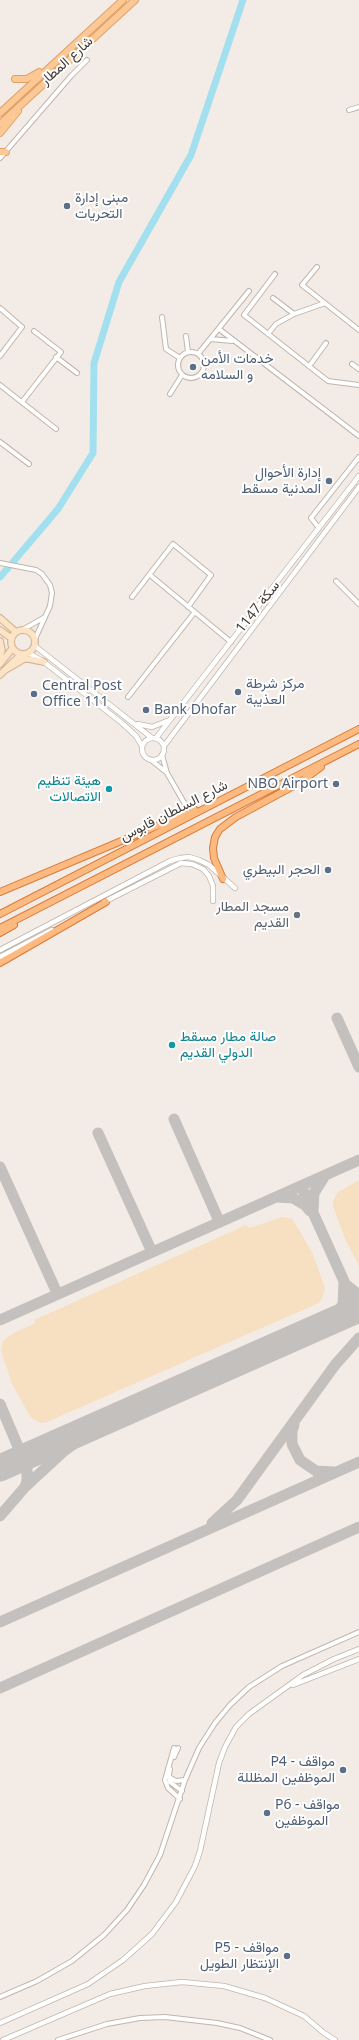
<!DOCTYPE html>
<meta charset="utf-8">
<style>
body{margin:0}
canvas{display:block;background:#f3ece6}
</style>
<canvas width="359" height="2040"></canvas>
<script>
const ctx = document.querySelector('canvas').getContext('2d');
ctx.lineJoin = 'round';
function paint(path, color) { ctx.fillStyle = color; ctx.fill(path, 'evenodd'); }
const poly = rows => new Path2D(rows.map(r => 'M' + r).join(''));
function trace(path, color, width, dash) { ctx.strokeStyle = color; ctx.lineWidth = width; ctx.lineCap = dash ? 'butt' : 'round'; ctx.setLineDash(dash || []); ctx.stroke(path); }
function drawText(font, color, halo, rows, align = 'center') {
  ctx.font = font + ' "Noto Sans",Vazirmatn,sans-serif'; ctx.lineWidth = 4; ctx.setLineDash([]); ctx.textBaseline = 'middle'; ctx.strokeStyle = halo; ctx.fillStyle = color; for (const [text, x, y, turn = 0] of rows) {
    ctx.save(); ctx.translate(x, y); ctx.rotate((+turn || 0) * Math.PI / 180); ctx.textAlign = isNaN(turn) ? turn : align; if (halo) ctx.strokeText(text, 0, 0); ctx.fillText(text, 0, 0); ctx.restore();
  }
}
paint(poly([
 [359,1180,359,1266,345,1239,333,1206,333,1201,338,1192],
 [282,1217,292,1219,295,1223,313,1254,325,1288,324,1293,319,1303,47,1422,41,1423,31,1418,12,1384,1,1350,3,1341,12,1334,35,1323,34,1320,246,1225,249,1228]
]), '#f7e0c2');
trace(poly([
 [13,562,58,509,93,453,94,363,119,282,191,155,243,0],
 [0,577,8,568]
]), '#a3e0ef', 7);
trace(poly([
 [337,1018,359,1067],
 [174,1119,219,1221],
 [98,1133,152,1252],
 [0,1167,57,1293],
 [301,1186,357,1310],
 [278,1197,293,1198,305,1205,310,1211],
 [313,1210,314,1193,324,1177],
 [0,1320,359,1160],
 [326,1323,337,1313,343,1304,344,1283,359,1295],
 [0,1404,27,1468,27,1481,25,1487],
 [294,1425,292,1431,292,1444,300,1460,316,1471,334,1472],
 [0,1516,25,1487,64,1451,83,1437,118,1416],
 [212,1523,237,1500,335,1365,359,1338],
 [0,1622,359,1462],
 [0,1688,359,1527]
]), '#c4c0be', 11);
trace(poly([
 [0,1468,359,1309]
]), '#c4c0be', 27);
const minor = poly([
 [349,110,359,107],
 [0,158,71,76,87,60],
 [317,267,302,285,359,330],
 [275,274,244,315,328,381,359,385],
 [273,298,294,314],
 [0,308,22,327,0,356],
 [162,317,166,349,180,358],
 [219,329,359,436],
 [268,334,276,324,294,314,325,303],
 [186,336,188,352],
 [211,339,232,341],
 '178 365a13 13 0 1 1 26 0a13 13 0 1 1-26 0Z',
 [198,354,249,291],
 [56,357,77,373],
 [352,364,359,369],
 [310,365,326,343],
 [0,385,56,429],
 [170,394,182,375],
 [22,402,61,352,34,331],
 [0,442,29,464],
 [319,528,311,518,359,457],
 [0,563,36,570,42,574,50,585,52,593,50,606,35,639],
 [150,575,231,642],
 [336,581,359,604],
 [132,597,173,544,211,575,188,607],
 [22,630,45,617],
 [128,697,194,613],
 [162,755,167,773,186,806],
 [151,760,166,772],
 [174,1748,165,1780,168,1788,180,1799],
 [174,1757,178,1748],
 [170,1769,169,1775,170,1782,182,1791],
 [169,1777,176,1781,185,1780],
 [0,1997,37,1981,72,1961,104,1935,127,1910,144,1885,160,1855,185,1780,199,1748,215,1723,230,1705,249,1687,282,1666,359,1632],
 [58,2040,107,2024,140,2018,165,2017,217,2023,240,2028,270,2040]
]);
const tertiary = poly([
 [35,646,152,738],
 [29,653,44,662,122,723,136,736,142,746],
 [138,724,152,727,167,721],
 '142 749a11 11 0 1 1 22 0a11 11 0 1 1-22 0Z',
 [156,738,359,476],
 [164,746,359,487],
 [104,902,181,863,192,864,203,869,209,876,213,886,213,901],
 [0,950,170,861,180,858,189,857,199,860,209,865,235,888],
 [0,957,52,930],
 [293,1685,359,1659],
 [0,2023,88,1984,123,1960,152,1934,176,1902,195,1866,200,1851,219,1763,225,1747,236,1727,249,1714,303,1675,334,1659,359,1649],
 [3,2040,110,1994,145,1986,182,1982,224,1986,265,1998,304,2016,324,2033,335,2040]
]);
const secondary = poly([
 [0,618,16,632],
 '11 642a12 12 0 1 1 24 0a12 12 0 1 1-24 0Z',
 [0,630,11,638],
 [0,641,2,650,0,657],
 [0,664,12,649],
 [5,670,24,659,29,659,44,662],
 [0,675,20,655]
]);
const primary = poly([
 [15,79,27,79,39,72],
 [0,113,123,0],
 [0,124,135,0],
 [0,133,18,111],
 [0,152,6,152]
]);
const trunk = poly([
 [223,879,214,858,213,848,215,837,220,829,236,817,299,783,321,767],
 [0,892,195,810],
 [0,914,359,729],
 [0,928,359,744],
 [0,933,14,925],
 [0,963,106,902]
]);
trace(minor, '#c1b5ac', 6);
trace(tertiary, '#c1b5ac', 6);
trace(secondary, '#d5b899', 8);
trace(primary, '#e1a166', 8);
trace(trunk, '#da7b39', 8);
trace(minor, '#fff', 4);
trace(tertiary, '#fff', 4.5);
trace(secondary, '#fde4c6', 5.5);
trace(primary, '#fcc996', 6);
trace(trunk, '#fcba80', 6);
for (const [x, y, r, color] of [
 [67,206,4,"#5c6f8a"],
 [193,367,4,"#5c6f8a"],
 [329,481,4,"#5c6f8a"],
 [238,692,4,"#5c6f8a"],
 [34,694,4,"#5c6f8a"],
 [146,710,4,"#5c6f8a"],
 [336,784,4,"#5c6f8a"],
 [109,789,4,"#0f9aa8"],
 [328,870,4,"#5c6f8a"],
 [297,915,4,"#6b7280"],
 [172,1045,4,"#0f9aa8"],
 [343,1770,4,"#5c6f8a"],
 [267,1813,4,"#5c6f8a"],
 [287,1956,4,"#5c6f8a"]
]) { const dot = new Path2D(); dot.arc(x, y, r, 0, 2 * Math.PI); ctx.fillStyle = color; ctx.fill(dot); trace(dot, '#fff', 1.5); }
drawText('14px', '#453c36', '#fff', [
 ["شارع المطار",67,61,-42],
 ["سكة 1147",258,607,-52],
 ["شارع السلطان قابوس",174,811,-27]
]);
drawText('14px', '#4e5e75', '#fff', [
 ["مبنى إدارة",75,198],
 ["التحريات",75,214],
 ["خدمات الأمن",201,359],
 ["و السلامه",201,375],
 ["إدارة الأحوال",321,473,"right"],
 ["المدنية مسقط",321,489,"right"],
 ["مركز شرطة",246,684],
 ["العذيبة",246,700],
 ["Central Post",42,686],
 ["Office 111",42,702],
 ["Bank Dhofar",154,710],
 ["NBO Airport",328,784,"right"],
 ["الحجر البيطري",320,870,"right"],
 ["P4 - مواقف",335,1762,"right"],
 ["الموظفين المظللة",335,1778,"right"],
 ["P6 - مواقف",275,1805],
 ["الموظفين",275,1821],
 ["P5 - مواقف",279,1948,"right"],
 ["الإنتظار الطويل",279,1964,"right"]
], 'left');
drawText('14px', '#0d838f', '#fff', [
 ["هيئة تنظيم",101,781],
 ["الاتصالات",101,797],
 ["صالة مطار مسقط",180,1037,"left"],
 ["الدولي القديم",180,1053,"left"]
], 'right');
drawText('14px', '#5b616d', '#fff', [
 ["مسجد المطار",289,907],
 ["القديم",289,923]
], 'right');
</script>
